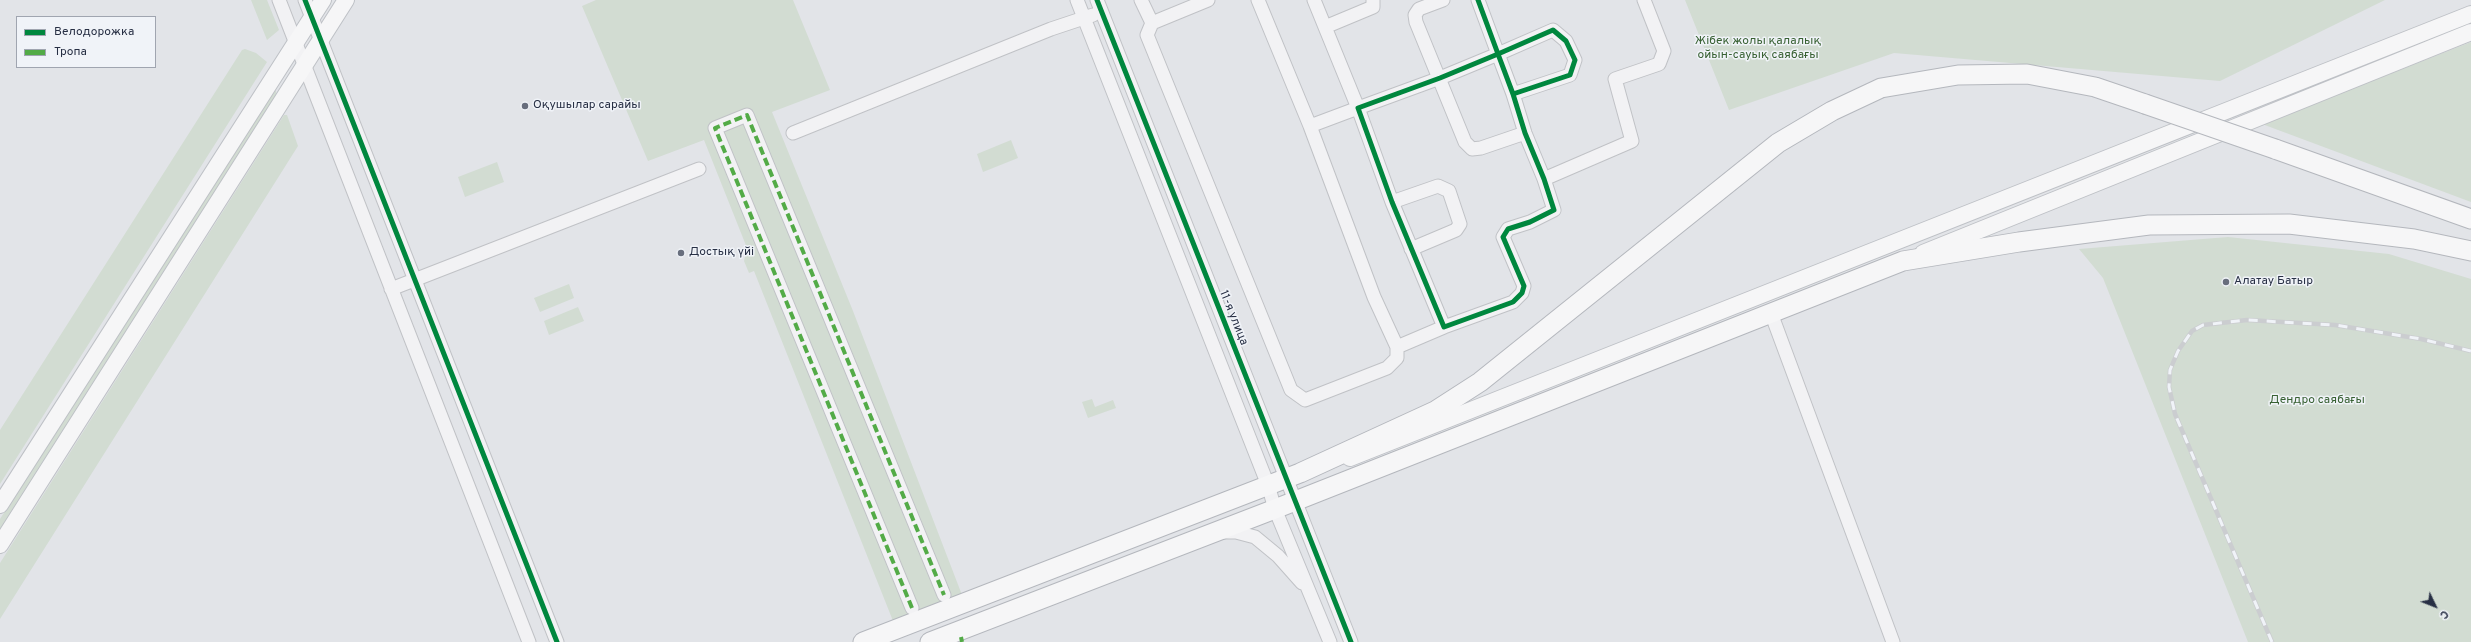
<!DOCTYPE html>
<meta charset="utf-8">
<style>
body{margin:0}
#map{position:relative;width:2471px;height:642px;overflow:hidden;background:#e2e4e8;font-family:Overpass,sans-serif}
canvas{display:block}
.legend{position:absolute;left:16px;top:16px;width:140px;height:52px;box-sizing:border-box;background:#f0f3f8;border:1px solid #a0a5b0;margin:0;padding:5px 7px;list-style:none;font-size:12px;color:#272f44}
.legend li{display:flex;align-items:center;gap:8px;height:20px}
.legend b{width:20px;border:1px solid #a0a5b0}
.north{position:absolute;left:2415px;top:586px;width:40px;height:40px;-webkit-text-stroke:3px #f0f3f8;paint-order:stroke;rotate:133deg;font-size:11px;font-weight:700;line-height:16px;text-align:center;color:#272f44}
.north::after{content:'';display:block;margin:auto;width:14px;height:18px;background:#272f44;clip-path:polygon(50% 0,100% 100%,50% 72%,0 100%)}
</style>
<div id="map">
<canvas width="2471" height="642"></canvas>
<ul class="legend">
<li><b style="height:5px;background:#00873e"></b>Велодорожка</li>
<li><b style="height:5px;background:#53ab47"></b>Тропа</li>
</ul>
<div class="north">С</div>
</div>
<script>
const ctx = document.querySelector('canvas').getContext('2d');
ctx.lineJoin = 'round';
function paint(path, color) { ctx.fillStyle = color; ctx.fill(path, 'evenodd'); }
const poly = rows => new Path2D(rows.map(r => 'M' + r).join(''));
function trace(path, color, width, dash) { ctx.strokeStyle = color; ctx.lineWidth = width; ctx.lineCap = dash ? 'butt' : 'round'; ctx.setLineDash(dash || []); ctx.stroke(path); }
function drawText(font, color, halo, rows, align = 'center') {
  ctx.font = font + ' Overpass,sans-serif'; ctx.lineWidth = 3; ctx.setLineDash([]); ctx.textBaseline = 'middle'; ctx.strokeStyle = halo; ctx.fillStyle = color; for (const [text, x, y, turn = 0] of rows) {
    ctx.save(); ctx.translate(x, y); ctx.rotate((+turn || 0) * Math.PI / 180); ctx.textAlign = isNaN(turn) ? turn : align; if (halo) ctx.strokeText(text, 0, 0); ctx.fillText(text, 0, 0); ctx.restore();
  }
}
paint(poly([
 [251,0,267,0,279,30,267,40],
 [596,0,793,0,830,90,772,112,853,311,962,595,895,626,754,271,749,273,744,261,747,248,704,140,648,161,582,6],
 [1685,0,2385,0,2220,81,1894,53,1729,110],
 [2471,42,2471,202,2262,124],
 [245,49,256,53,267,62,0,484,0,430,242,50],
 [274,90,276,91,276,95,0,530,0,519],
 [284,115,287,115,298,146,0,619,0,563],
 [1011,140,1018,158,983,172,977,154],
 [497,162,504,182,465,197,458,177],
 [2228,237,2389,254,2471,279,2471,642,2248,642,2103,278,2079,249],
 [569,284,574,298,540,312,534,298],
 [578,307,584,321,549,335,544,321],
 [1092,399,1095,407,1113,400,1116,408,1088,418,1082,402]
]), '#d2dcd2');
const minor = poly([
 [279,0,529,642],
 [305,0,557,642],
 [1077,0,1268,485,1275,509,1330,642],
 [1097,0,1351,642],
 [1141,0,1152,23],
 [1208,0,1152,23,1147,35,1291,390,1305,400,1387,368,1397,358,1397,347,1374,297,1310,126,1258,0],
 [1443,0,1419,9,1415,15,1416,22,1465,142,1472,149,1481,148,1525,133],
 [1478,0,1498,54,1513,94,1525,133,1544,179,1554,210,1530,222,1508,229,1503,237,1524,286,1522,293,1513,302,1444,327,1392,202,1358,108,1440,78,1498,54,1553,30,1566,41,1575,60,1570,75,1513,94],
 [1325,27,1373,7,1373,0],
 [1310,126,1358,108,1314,0],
 [793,133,1051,29,1093,15],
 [1544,179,1632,141,1615,79,1659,64,1664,51,1644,0],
 [1392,202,1438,186,1449,191,1460,224,1456,230,1411,249],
 [391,289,699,169],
 [1771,313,1893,642],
 [1397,347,1444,327],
 [1222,532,1236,532,1255,537,1278,556,1302,583],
 [912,608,715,128,747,115,944,595]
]);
const major = poly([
 [1923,253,2471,32],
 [1350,458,2471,14],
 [0,505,323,0],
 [0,545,346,0]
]);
const highway = poly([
 [2275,149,2471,219],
 [863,642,1300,473,1435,411,1480,382,1778,143,1832,111,1881,88,1958,75,2027,74,2095,87,2145,104],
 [930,642,1275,509,1903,261,2019,242,2149,225,2289,224,2414,239,2471,251]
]);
trace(minor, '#c0c2c6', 15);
trace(major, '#bec1c6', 18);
trace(highway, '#b4b7bd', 21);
trace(minor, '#f2f2f4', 13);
trace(major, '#f6f6f7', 16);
trace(highway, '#f6f6f7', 19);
const rail = poly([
 [2272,642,2175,414,2169,387,2170,370,2178,351,2192,331,2203,325,2247,320,2335,325,2421,339,2471,351]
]);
trace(rail, '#cbcdd0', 4.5);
trace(rail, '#f0f3f8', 3, [9]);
const highwayBridge = poly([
 [2145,104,2275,149]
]);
trace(highwayBridge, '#b4b7bd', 21, []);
trace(highwayBridge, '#f6f6f7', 19);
trace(poly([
 [912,608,715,128,747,115,944,595],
 [961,637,962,642]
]), '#53ab47', 4, [8, 4]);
trace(poly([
 [305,0,557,642],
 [1097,0,1351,642],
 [1478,0,1498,54,1513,94,1525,133,1544,179,1554,210,1530,222,1508,229,1503,237,1524,286,1522,293,1513,302,1444,327,1392,202,1358,108,1440,78,1498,54,1553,30,1566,41,1575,60,1570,75,1513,94]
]), '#00873e', 5);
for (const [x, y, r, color] of [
 [525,106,4,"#686e7d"],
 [681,253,4,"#686e7d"],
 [2226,282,4,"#686e7d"]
]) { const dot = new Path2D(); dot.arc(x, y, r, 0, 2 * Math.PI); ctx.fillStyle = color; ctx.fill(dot); trace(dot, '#f0f3f8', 1.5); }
drawText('12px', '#386133', '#f0f3f8', [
 ["Жібек жолы қалалық",1758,42],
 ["ойын-сауық саябағы",1758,56],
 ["Дендро саябағы",2317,401]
]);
drawText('12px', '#272f44', '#f0f3f8', [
 ["Оқушылар сарайы",533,106],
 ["Достық үйі",689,253],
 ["Алатау Батыр",2234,282]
], 'left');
drawText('12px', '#272f44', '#f0f3f8', [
 ["11-я улица",1233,318,68]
]);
</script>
